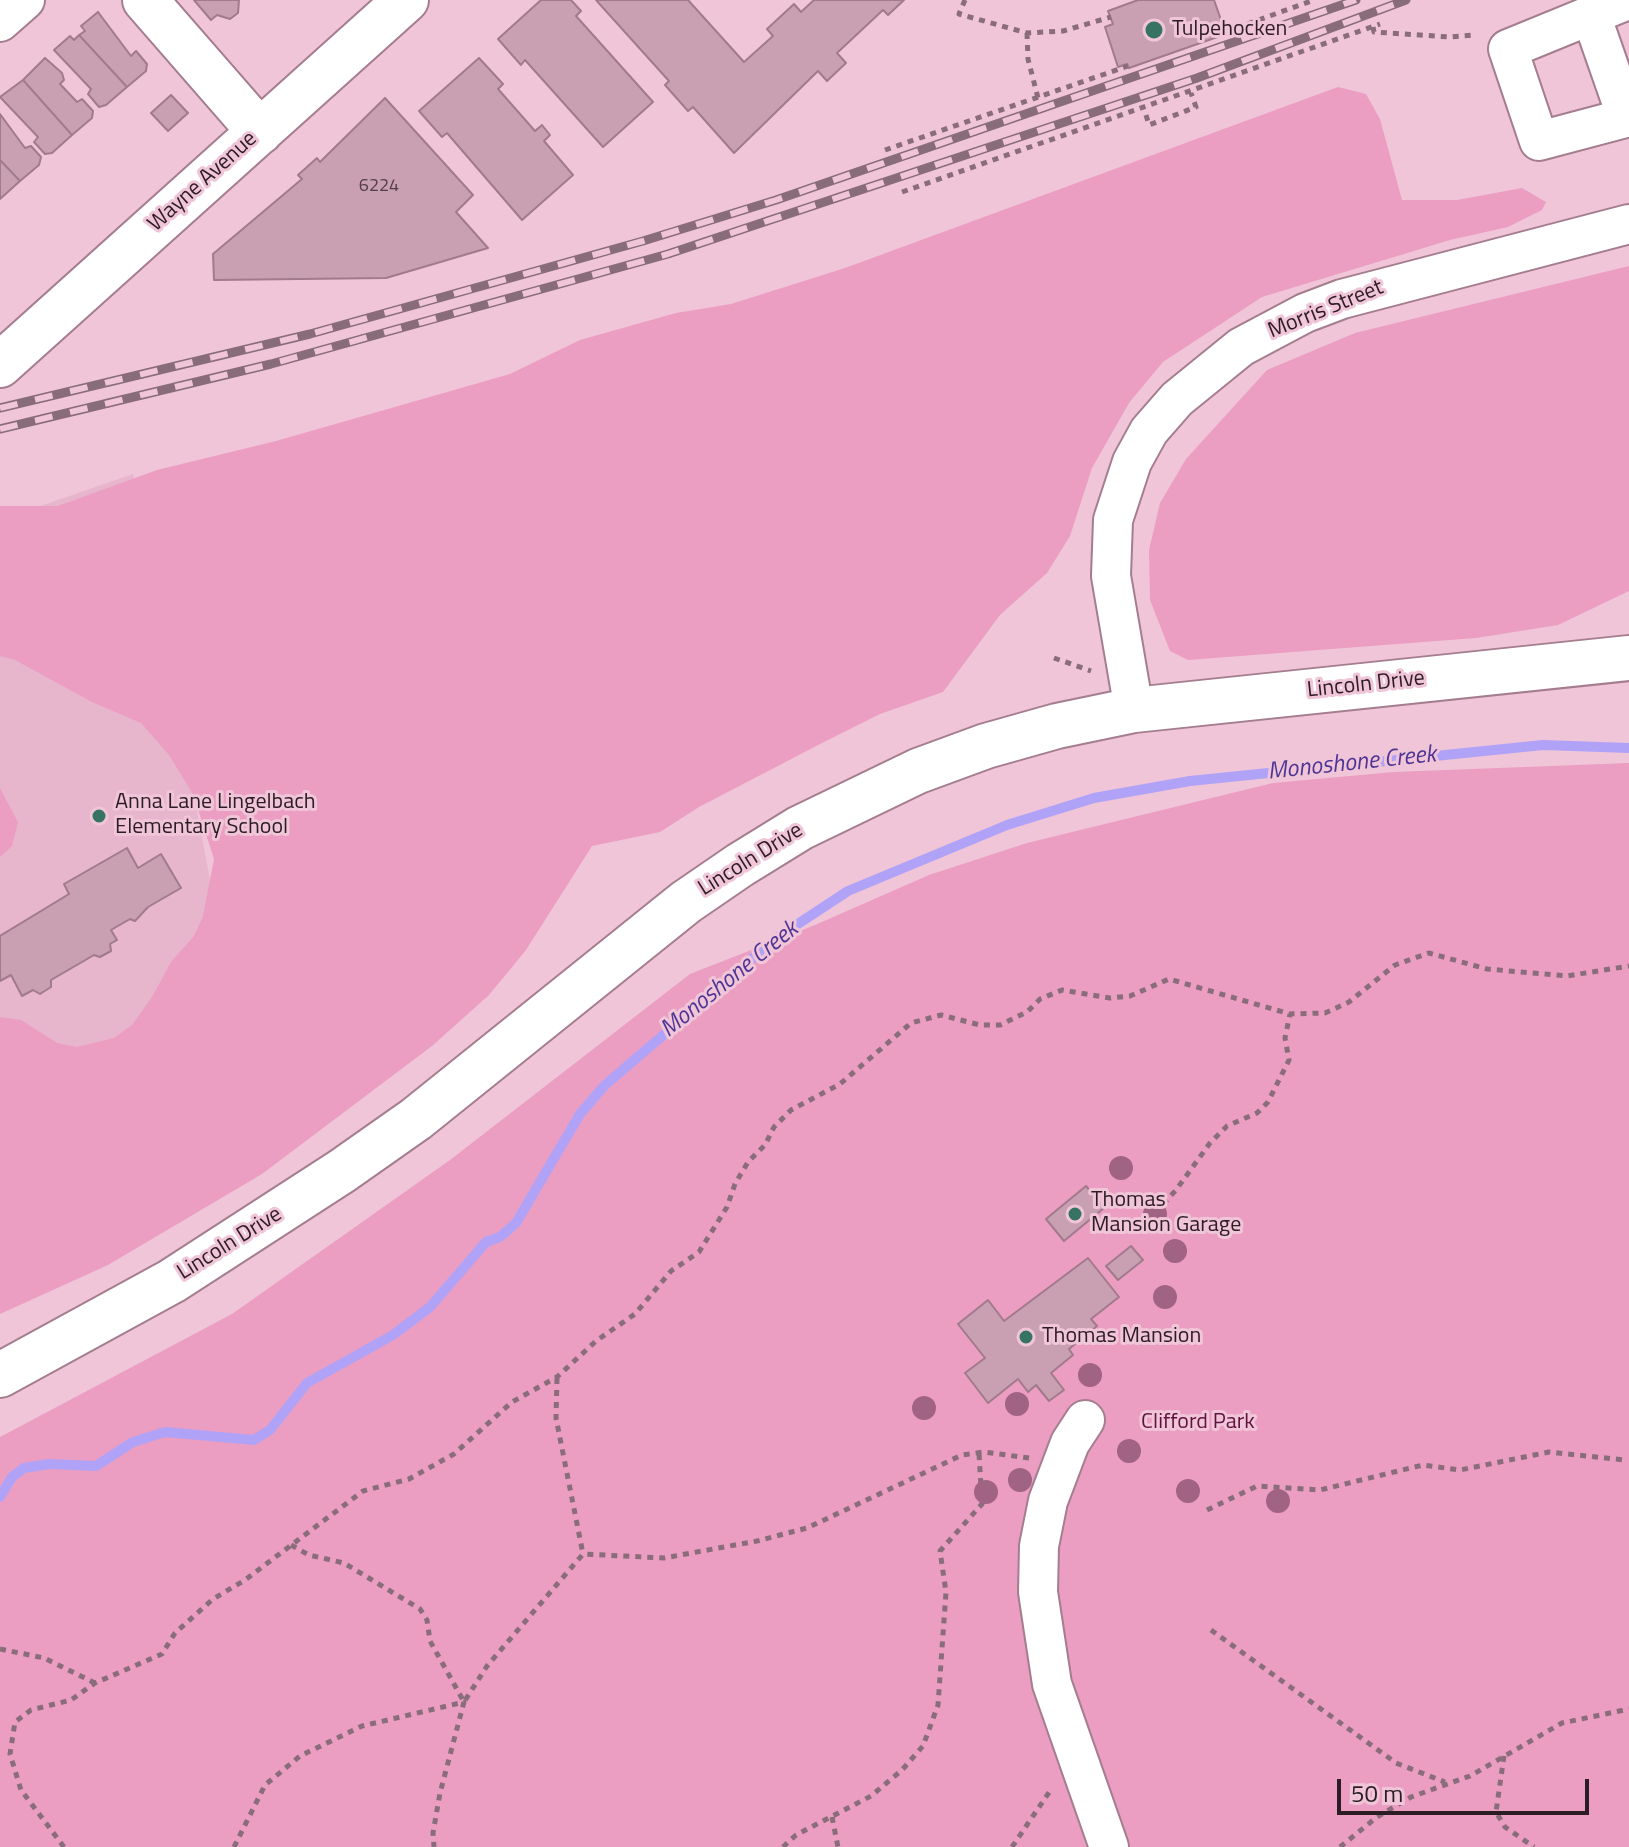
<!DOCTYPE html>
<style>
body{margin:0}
#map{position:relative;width:1629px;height:1847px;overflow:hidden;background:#f0c5d8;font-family:"Titillium Web",sans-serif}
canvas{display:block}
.scale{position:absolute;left:1337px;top:1779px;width:252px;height:36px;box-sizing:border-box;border:4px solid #2c1c23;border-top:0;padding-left:10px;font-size:24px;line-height:28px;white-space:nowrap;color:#2c1c23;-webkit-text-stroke:6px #f0c5d8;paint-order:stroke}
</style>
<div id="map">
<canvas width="1629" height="1847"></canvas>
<div class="scale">50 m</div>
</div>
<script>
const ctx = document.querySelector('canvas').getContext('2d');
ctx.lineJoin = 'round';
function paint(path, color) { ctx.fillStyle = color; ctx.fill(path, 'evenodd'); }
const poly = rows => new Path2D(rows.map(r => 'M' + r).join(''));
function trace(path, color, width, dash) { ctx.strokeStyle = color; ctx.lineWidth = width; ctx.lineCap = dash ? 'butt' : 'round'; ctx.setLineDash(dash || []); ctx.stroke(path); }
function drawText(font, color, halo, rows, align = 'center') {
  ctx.font = font + ' "Titillium Web",sans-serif'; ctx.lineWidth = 6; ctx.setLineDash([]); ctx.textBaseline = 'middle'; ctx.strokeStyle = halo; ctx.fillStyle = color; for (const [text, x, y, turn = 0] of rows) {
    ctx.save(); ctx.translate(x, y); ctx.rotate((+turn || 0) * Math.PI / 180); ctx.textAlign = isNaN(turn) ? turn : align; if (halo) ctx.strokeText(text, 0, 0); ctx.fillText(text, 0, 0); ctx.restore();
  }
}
paint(poly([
 [133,474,254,1112,0,1264,0,520]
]), '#e7b6cc');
paint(poly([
 [1338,87,1366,94,1380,119,1402,200,1457,200,1522,188,1546,202,1542,210,1508,227,1450,240,1262,297,1163,362,1129,403,1092,468,1070,536,1047,573,1000,615,943,692,880,714,822,743,699,807,660,832,592,846,526,950,489,995,432,1046,262,1174,108,1265,0,1314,0,1017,21,1020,57,1043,77,1047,114,1038,132,1025,152,997,171,962,194,936,203,916,214,859,193,794,169,755,141,723,92,702,15,660,0,656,0,506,58,506,157,470,276,441,510,374,580,340,676,313,731,304,845,268],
 [1629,266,1629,591,1558,625,1476,638,1188,660,1170,651,1150,600,1149,550,1160,503,1186,459,1267,370,1355,333],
 [1629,763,1629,1847,0,1847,0,1437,232,1314,450,1160,690,974,815,925,929,875,1027,843,1273,783,1394,772],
 [0,788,18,822,12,846,0,857]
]), '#eb9ec1');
trace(poly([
 [0,1497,12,1477,24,1468,49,1464,96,1466,133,1442,165,1432,254,1440,270,1430,307,1383,393,1335,430,1307,486,1242,500,1237,516,1223,580,1114,604,1086,775,939,848,891,1007,825,1094,798,1190,781,1543,745,1629,748]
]), '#b0a3f7', 10);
const building = poly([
 [194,0,239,0,238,13,230,19,217,15,211,20,194,0],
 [541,0,571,0,581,11,576,16,653,102,603,147,525,60,521,65,498,39,541,0],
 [596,0,688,0,744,62,773,36,767,29,794,4,801,12,814,0,904,0,888,15,883,10,837,53,846,63,827,81,818,71,734,153,693,107,688,111,665,85,669,81,596,0],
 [1138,0,1214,0,1226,34,1129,68,1127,64,1118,67,1105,27,1113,24,1108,11,1138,0],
 [98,12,131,56,136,51,147,64,146,71,127,87,79,35,85,31,81,26,98,12],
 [79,35,127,87,106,105,99,107,88,94,91,89,54,50,70,36,74,40,79,35],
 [45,58,62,73,64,80,60,84,77,102,82,99,93,111,92,118,72,135,23,80,45,58],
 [479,58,503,84,498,89,535,131,542,125,550,135,544,141,573,175,522,220,447,133,442,137,419,111,479,58],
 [23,80,72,135,52,153,45,154,34,142,38,137,0,97,23,80],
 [171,95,188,113,168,131,151,113,171,95],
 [385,98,473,195,456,212,488,248,386,278,214,280,213,254,302,179,298,175,317,158,320,162,385,98],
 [0,114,25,148,31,146,41,157,39,165,20,181,0,160,0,114],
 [0,160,20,181,0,199,0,160],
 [127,848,138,868,161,854,181,888,148,907,135,921,130,919,111,930,117,940,110,944,111,951,100,957,94,955,51,980,51,987,40,994,33,990,22,996,11,975,0,981,0,936,69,894,64,884,127,848],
 [1086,1186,1104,1208,1064,1241,1046,1219,1086,1186],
 [1131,1246,1143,1260,1118,1280,1106,1266,1131,1246],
 [1088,1258,1119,1297,1091,1319,1097,1326,1069,1349,1073,1355,1051,1373,1064,1390,1049,1401,1036,1385,1028,1392,1018,1379,988,1403,965,1373,985,1358,958,1324,988,1300,1004,1321,1088,1258]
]);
paint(building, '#c9a0b2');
trace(building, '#a17a8b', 2);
const minor = poly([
 [1628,0,1508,49,1539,141,1629,117],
 [1591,15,1627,118],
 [0,22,25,0],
 [1134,710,1111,576,1113,520,1132,462,1149,431,1177,399,1241,347,1305,313,1342,299,1629,224],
 [1085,1420,1070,1443,1048,1501,1039,1546,1038,1592,1052,1684,1109,1847]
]);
const major = poly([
 [145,0,260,132],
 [0,365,406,0],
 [0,1375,172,1281,342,1171,416,1119,686,902,740,865,800,828,918,771,986,746,1057,726,1134,710,1629,658]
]);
trace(minor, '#a47d8e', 42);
trace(major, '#a47d8e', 48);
trace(poly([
 [965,0,959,14,1027,33,1063,31,1111,17],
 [1373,27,1374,32,1450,37,1475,35],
 [1225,32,1314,0],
 [1027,33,1028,59,1038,98],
 [1146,115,1149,125,1196,107,1191,93],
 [885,150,1128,66],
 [902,192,1380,24],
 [1054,658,1091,671],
 [1139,1231,1176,1190,1210,1143,1227,1126,1257,1113,1268,1102,1289,1060,1285,1038,1290,1014],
 [557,1378,556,1418,583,1554],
 [1207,1510,1257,1486,1320,1490,1423,1465,1460,1470,1549,1452,1625,1460],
 [291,1545,309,1555,344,1563,420,1609,427,1620,430,1641,464,1702,487,1666,583,1554,664,1558,757,1541,807,1528,962,1455,984,1452,1029,1458],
 [1211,1630,1396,1763,1445,1782],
 [0,1649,44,1658,95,1683],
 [1504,1756,1496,1812,1505,1827,1534,1847],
 [832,1817,838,1847],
 [64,1847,21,1790,10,1754,15,1722,31,1710,71,1700,95,1683,162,1654,175,1633,213,1599,245,1580,363,1491,409,1479,454,1454,512,1402,557,1377,596,1341,635,1314,671,1271,699,1252,727,1207,735,1184,748,1162,765,1145,774,1127,791,1110,840,1084,911,1023,941,1015,980,1025,1000,1025,1027,1012,1040,999,1062,990,1110,998,1130,996,1169,979,1290,1014,1325,1013,1349,1002,1395,965,1429,953,1487,969,1567,976,1629,966],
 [234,1847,265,1785,300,1756,362,1726,464,1702,440,1793,433,1833,434,1847],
 [783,1847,796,1835,871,1796,902,1770,923,1746,938,1705,946,1592,940,1551,982,1504,979,1453],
 [1012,1847,1052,1788],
 [1340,1847,1377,1817,1411,1797,1470,1776,1562,1723,1629,1709]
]), '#8a6d7a', 5, [6, 6]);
trace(minor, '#fff', 38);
trace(major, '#fff', 44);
const rail = poly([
 [0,408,310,334,643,241,776,200,1356,0],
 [0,429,271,364,668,254,1197,78,1406,0]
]);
trace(rail, '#896c79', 9);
trace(rail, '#f0c5d8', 6, [18]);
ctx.fillStyle = '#a16384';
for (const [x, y] of [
 [1121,1168],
 [1155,1214],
 [1175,1251],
 [1165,1297],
 [1090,1375],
 [1017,1404],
 [924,1408],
 [1129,1451],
 [1020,1480],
 [1188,1491],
 [986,1492],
 [1278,1501]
]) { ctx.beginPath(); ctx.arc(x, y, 12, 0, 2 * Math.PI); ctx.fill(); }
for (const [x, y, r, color] of [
 [1154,30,10,"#367461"],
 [99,816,8,"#367461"],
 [1075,1214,8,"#367461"],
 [1026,1337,8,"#367461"]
]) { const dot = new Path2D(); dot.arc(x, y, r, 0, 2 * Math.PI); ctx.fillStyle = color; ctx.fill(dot); trace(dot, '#f0c5d8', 3); }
drawText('18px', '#533d47', null, [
 ["6224",379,187]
]);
drawText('22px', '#2c1c23', '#f0c5d8', [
 ["Tulpehocken",1172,30],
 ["Anna Lane Lingelbach",115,803],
 ["Elementary School",115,828],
 ["Thomas",1091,1201],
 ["Mansion Garage",1091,1226],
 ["Thomas Mansion",1042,1337]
], 'left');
drawText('22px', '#2c1c23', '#f0c5d8', [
 ["Wayne Avenue",203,182,-42],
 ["Morris Street",1326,310,-22],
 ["Lincoln Drive",1366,685,-6],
 ["Lincoln Drive",751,860,-32],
 ["Lincoln Drive",230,1244,-32]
]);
drawText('22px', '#60123f', '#f0c5d8', [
 ["Clifford Park",1198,1423]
]);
drawText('italic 24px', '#4e3595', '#f0c5d8', [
 ["Monoshone Creek",1352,764,-6],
 ["Monoshone Creek",730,980,-39]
]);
</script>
